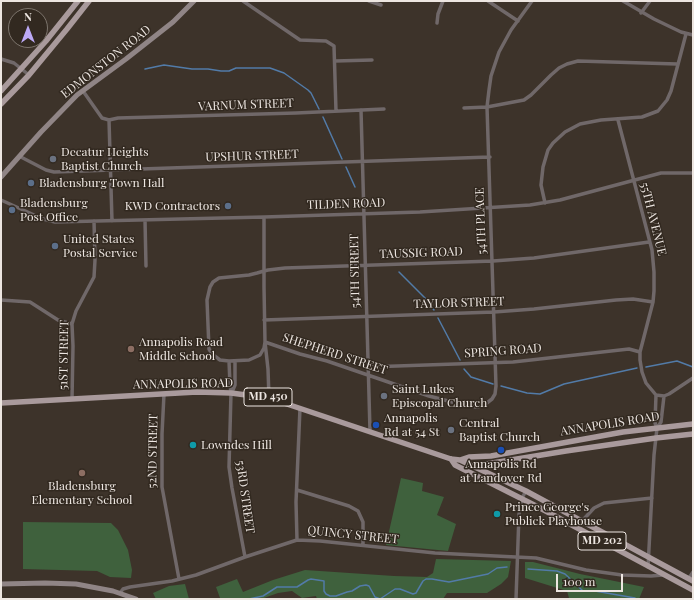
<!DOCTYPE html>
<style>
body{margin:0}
#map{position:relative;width:694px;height:600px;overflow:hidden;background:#3d332a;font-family:"Playfair Display",serif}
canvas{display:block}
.frame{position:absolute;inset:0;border:2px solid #ede6e1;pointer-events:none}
.north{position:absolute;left:8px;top:8px;width:40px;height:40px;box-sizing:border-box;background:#322920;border:1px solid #7d756d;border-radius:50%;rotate:0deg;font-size:11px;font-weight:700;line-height:16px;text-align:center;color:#ede6e1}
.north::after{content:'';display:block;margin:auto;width:14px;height:18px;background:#bca9f5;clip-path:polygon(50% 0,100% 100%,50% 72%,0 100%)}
.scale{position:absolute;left:556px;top:574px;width:67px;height:18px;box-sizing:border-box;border:2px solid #ede6e1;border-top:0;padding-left:5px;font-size:12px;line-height:14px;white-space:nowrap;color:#ede6e1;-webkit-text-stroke:3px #322920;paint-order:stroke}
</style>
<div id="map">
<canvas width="694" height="600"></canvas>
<div class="frame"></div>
<div class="north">N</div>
<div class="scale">100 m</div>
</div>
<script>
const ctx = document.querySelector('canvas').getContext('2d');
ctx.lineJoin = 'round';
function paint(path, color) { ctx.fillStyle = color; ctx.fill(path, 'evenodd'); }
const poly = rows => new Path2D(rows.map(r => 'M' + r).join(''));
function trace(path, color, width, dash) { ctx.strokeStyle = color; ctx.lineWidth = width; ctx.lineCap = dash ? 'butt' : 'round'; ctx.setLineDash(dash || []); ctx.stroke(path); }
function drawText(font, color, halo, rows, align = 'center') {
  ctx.font = font + ' "Playfair Display",serif'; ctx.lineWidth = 3; ctx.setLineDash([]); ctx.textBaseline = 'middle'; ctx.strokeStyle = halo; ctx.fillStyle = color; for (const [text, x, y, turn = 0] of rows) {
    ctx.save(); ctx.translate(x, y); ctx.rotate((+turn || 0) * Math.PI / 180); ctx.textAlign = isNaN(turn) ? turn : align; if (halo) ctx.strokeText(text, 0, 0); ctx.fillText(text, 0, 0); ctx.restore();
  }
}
paint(poly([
 [401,478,423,483,422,491,444,497,437,515,456,524,448,551,386,545],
 [23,522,111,523,118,530,128,550,132,570,131,578,110,577,97,571,23,569],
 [436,559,511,561,508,577,501,584,487,593,447,593,443,599,317,599,316,596,302,598,292,591,278,593,261,599,217,599,220,598,216,587,237,579,243,592,273,580,305,570,394,576,427,577,433,573],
 [525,562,533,562,580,574,644,587,639,599,569,598,567,591,525,578],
 [185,584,189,599,156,599,153,593,169,586]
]), '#3f613d');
trace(poly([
 [145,69,164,65,192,69,208,69,221,71,229,71,236,68,270,68,284,73,308,90,311,93,319,109],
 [323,117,342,159],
 [346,167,355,187],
 [399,272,426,299,434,310],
 [438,318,460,360],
 [646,367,677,361,693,367],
 [464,369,471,377,493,384],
 [501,386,527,393,540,394,564,384,637,368],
 [528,569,557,571,565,574,583,591,595,591,635,598],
 [249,599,263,596,277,587,297,587,308,580,311,579,324,581,324,591,326,594,330,596,336,596,347,592,352,591,360,586,366,585,369,586,375,597,380,599,395,589,400,589,413,594,416,593,423,581,426,579,432,579,449,582,488,574,497,568,507,567]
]), '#527ba8', 1.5);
trace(poly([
 [243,1,300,40,326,41,334,46,336,111],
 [369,1,381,5],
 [488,1,518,21],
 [623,1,654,19,681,32,693,35],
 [641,13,650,1],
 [437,23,438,14,443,1],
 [1,59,14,63,29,75],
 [335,61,372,60],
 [83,91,102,118,109,120,118,118,296,113,384,109],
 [464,108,487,107,524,100,531,95,551,75,559,68,567,64,578,61,677,64],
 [361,110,370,431],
 [109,120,112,221],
 [618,120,652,250,654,272,654,291,653,302,640,352,640,360,642,372,646,383,656,395,655,423,657,428,654,455,648,567],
 [19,156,46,170,54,172,490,157],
 [1,200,43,219,55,222,264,217,420,212,530,205,560,200,661,173,693,173],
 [545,203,541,185,543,167,548,150,553,143,565,132,580,124,601,120,642,117,658,111,667,100,671,91,686,34],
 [264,217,264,287,265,342,264,348,260,355,249,360,229,361,220,360,212,354,209,349,207,300,210,287,213,282,219,278,249,275,257,273,264,271,268,270,285,268,493,261,534,258,649,242],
 [145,220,146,266],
 [1,300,30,302,58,320,72,324],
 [264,320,494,312,534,309,616,300,633,299,653,302],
 [229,361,230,385,231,393,229,467,232,488,245,557],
 [368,367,513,362,620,350,629,349,640,352],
 [232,392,235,385,235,361],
 [164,394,162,434,162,487,179,579],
 [656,395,664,396,669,394,693,378],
 [269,398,268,369,265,342,300,354,327,361,429,396,452,402,476,407,483,406,492,399,495,394,496,386,487,107,489,90,491,76,499,52,511,30,532,1],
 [72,399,73,346,72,324,76,311,94,277,95,260,94,221],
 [657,428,661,422,664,396],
 [297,490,349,506,358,511,363,522,363,545],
 [582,521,594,508,604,503,652,498],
 [297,540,296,502,300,408],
 [689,578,693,572],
 [120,593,123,589,130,587,172,581,196,575,245,557,297,540,320,541,435,553,536,558,586,570,622,575,651,576,663,575],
 [516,599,519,514,522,498,526,491]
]), '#706869', 3.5);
trace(poly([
 [1,177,41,132,77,95,126,59,173,22,194,1],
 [1,584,45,583,76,584,113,591,136,599]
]), '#908586', 5);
trace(poly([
 [1,91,46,41,78,1],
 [1,104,29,75,67,29,89,1],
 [1,403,197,392,231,393,269,398,451,459,460,460,526,491,693,581],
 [451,459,455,465,542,509,693,590],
 [460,460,469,457,491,456,623,432,693,424],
 [474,466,566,451,656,438,693,434]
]), '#a99a9c', 5.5);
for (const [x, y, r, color] of [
 [53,159,4,"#6b7280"],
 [31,183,4,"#5c6f8a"],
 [228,206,4,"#5c6f8a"],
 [12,210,4,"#5c6f8a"],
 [55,246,4,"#5c6f8a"],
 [131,349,4,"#8d6e63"],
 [384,396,4,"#6b7280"],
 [376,425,4,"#1a4fb4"],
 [451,430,4,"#6b7280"],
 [193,445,4,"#0f9aa8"],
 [501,450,4,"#1a4fb4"],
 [82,473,4,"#8d6e63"],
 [497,514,4,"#0f9aa8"]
]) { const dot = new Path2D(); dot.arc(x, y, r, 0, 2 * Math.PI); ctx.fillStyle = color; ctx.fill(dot); trace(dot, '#322920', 1.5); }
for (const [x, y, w] of [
 [268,397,48],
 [602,541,48]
]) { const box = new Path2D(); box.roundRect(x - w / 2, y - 9, w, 18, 3); ctx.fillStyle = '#322920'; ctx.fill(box); trace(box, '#ede6e1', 1); }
drawText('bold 11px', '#ede6e1', null, [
 ["MD 450",268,397],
 ["MD 202",602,541]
]);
drawText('12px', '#ede6e1', '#322920', [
 ["EDMONSTON ROAD",106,62,-38],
 ["VARNUM STREET",246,105,-2],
 ["UPSHUR STREET",252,156,-2],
 ["TILDEN ROAD",346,204,-2],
 ["55TH AVENUE",653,219,76],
 ["54TH PLACE",481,221,-92],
 ["TAUSSIG ROAD",421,253,-2],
 ["54TH STREET",355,271,-91],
 ["TAYLOR STREET",459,303,-2],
 ["SPRING ROAD",503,351,-4],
 ["SHEPHERD STREET",335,354,18],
 ["51ST STREET",64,355,-89],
 ["ANNAPOLIS ROAD",183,384,-1],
 ["ANNAPOLIS ROAD",610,424,-9],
 ["52ND STREET",153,451,-89],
 ["53RD STREET",245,497,82],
 ["QUINCY STREET",353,535,6]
]);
drawText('12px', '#ede6e1', '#322920', [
 ["Decatur Heights",61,152],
 ["Baptist Church",61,166],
 ["Bladensburg Town Hall",39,183],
 ["Bladensburg",20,203],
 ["Post Office",20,217],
 ["KWD Contractors",220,206,"right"],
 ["United States",63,239],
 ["Postal Service",63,253],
 ["Annapolis Road",139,342],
 ["Middle School",139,356],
 ["Saint Lukes",392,389],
 ["Episcopal Church",392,403],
 ["Annapolis",384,418],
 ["Rd at 54 St",384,432],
 ["Central",459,423],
 ["Baptist Church",459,437],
 ["Lowndes Hill",201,445],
 ["Annapolis Rd",501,464,"center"],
 ["at Landover Rd",501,478,"center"],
 ["Bladensburg",82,486,"center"],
 ["Elementary School",82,500,"center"],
 ["Prince George's",505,507],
 ["Publick Playhouse",505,521]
], 'left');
</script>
